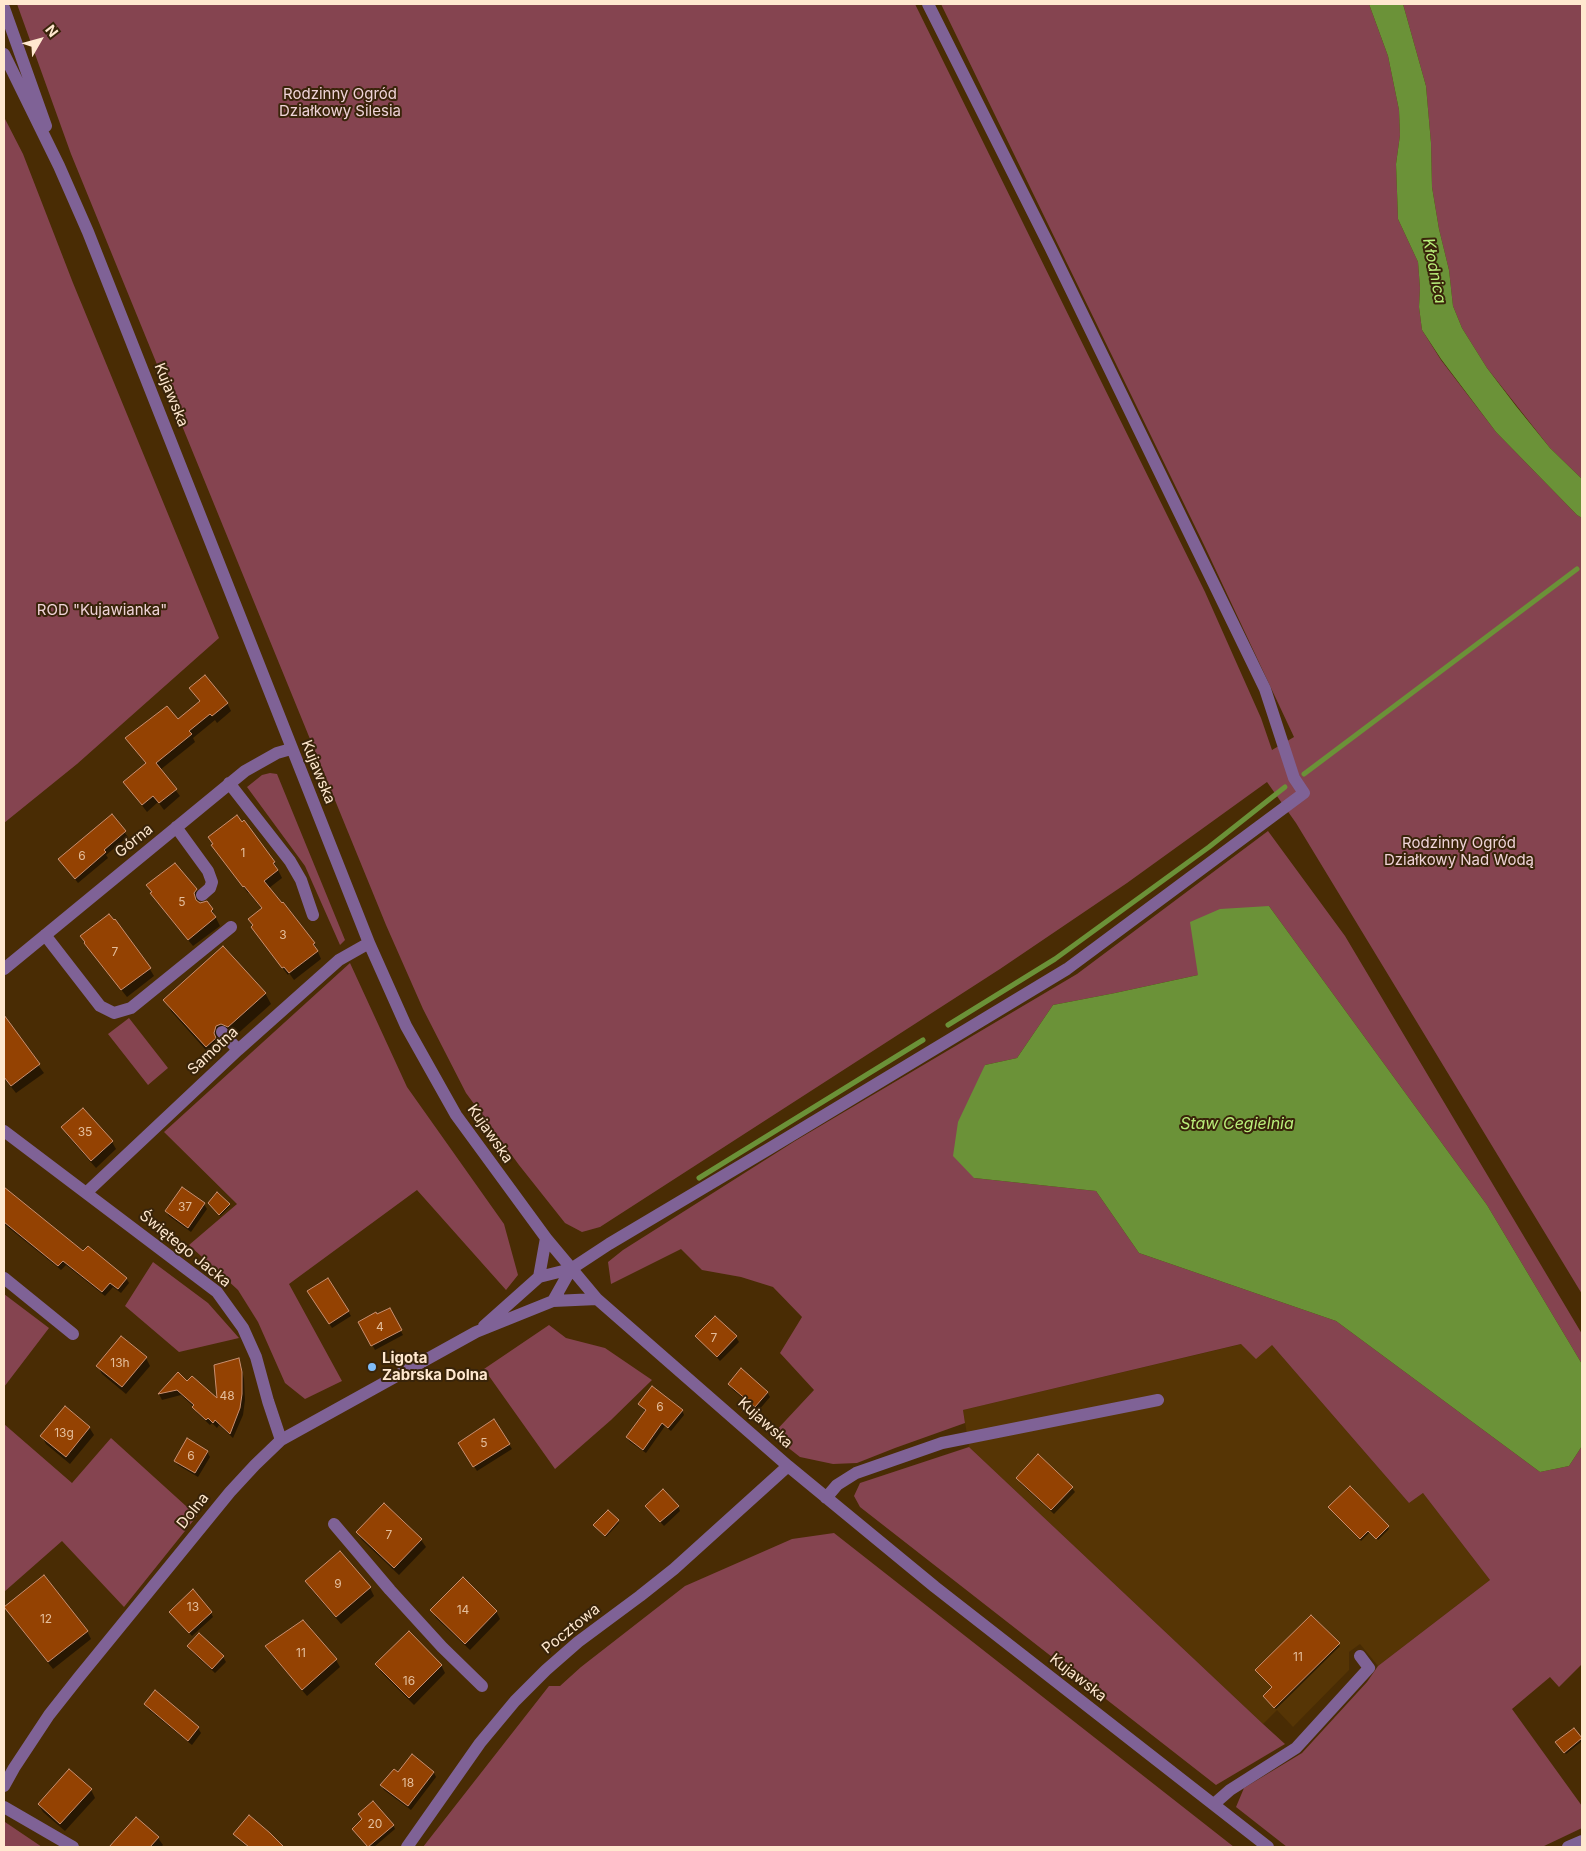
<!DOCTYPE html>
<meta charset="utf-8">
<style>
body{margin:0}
#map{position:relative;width:1586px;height:1851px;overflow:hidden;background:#492c04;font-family:Inter,sans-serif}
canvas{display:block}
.frame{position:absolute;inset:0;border:5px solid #ffe8cf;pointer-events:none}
.north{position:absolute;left:15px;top:15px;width:50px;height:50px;-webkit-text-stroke:4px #39240a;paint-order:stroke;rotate:52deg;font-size:14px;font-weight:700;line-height:20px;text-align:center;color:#ffe8cf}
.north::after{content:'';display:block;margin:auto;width:18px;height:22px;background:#ffe8cf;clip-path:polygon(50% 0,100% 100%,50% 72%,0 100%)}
</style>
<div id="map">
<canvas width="1586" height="1851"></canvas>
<div class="frame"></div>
<div class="north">N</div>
</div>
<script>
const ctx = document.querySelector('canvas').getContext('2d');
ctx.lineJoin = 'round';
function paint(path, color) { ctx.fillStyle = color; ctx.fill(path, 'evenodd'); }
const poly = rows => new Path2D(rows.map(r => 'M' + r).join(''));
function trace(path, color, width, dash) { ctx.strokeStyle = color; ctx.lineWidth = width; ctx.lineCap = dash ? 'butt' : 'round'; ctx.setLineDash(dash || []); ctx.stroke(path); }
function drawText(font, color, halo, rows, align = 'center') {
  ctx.font = font + ' Inter,sans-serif'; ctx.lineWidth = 4; ctx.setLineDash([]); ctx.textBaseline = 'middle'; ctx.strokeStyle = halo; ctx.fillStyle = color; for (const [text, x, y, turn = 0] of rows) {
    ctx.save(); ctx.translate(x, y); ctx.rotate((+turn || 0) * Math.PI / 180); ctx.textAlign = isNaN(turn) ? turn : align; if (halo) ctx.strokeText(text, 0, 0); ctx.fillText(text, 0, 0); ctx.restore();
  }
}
paint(poly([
 [1242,1344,1272,1345,1409,1503,1423,1493,1490,1580,1378,1666,1360,1644,1349,1652,1349,1670,1293,1727,1277,1710,1263,1724,969,1447,963,1410]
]), '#563505');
paint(poly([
 [17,4,915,4,1205,592,1261,718,1272,750,1294,737,1205,547,941,4,1369,4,1388,56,1399,110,1400,135,1396,164,1398,219,1418,262,1420,288,1419,307,1422,330,1441,360,1496,432,1577,515,1582,518,1582,1294,1296,823,1267,782,1127,883,1000,969,600,1227,582,1232,565,1223,519,1165,466,1093,423,1009,386,925,71,154],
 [1403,4,1582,4,1582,479,1550,448,1487,368,1462,328,1453,306,1449,270,1439,229,1432,187,1431,143,1426,86],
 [4,117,23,154,73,283,219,638,77,764,4,823],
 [270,773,277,774,345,940,340,945,305,866,247,787,262,775],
 [1268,831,1345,936,1582,1334,1582,1364,1487,1205,1269,906,1198,975,1115,993,1053,1005,1017,1058,985,1065,974,1178,1096,1191,1139,1253,1336,1321,1540,1472,1569,1466,1582,1446,1582,1664,1559,1687,1550,1677,1512,1709,1582,1806,1582,1828,1542,1847,1287,1847,1236,1807,1244,1788,1302,1753,1367,1682,1378,1666,1490,1580,1423,1493,1409,1503,1272,1345,1256,1359,1241,1344,963,1410,965,1423,895,1448,857,1463,833,1464,800,1457,772,1435,814,1390,780,1353,802,1317,773,1287,741,1277,702,1270,681,1249,611,1284,608,1262,623,1250,795,1141,1077,974],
 [350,963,407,1087,504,1224,518,1275,506,1290,417,1190,289,1284,342,1381,305,1399,285,1383,258,1322,238,1290,189,1245,237,1204,164,1132],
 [129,1018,168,1068,148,1085,108,1034],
 [153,1262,208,1303,239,1338,179,1352,125,1306],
 [4,1294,49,1328,4,1387],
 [549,1325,566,1338,605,1348,652,1380,611,1420,555,1469,484,1369],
 [4,1424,72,1483,111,1438,197,1516,124,1607,62,1541,4,1592],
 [969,1447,1263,1724,1285,1744,1216,1785,860,1507,854,1496,860,1483],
 [834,1533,1234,1847,423,1847,549,1686,560,1686,581,1667,685,1586,792,1539],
 [5,1822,42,1847,4,1847]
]), '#854450');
paint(poly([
 [1369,4,1403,4,1426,86,1431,143,1432,187,1439,229,1449,270,1453,306,1462,328,1487,368,1516,406,1550,448,1582,479,1582,518,1577,515,1496,432,1441,359,1422,330,1419,307,1420,288,1418,262,1398,219,1396,164,1400,135,1399,110,1388,56],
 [1269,906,1487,1205,1582,1364,1582,1446,1569,1466,1540,1472,1336,1321,1139,1253,1096,1191,974,1178,953,1156,958,1122,985,1065,1017,1058,1053,1005,1115,993,1198,975,1190,922,1220,909]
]), '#6b9238');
paint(poly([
 [190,688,227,703,231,711,217,723,215,720,193,738,195,742,160,770,180,796,164,810,158,802,147,812,124,782,146,764,126,738,178,720,200,702],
 [112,816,128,837,106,855,108,858,78,883,63,864],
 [213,846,274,862,282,878,269,888,314,943,321,959,294,980,289,973,288,975,257,935,262,909,249,893,248,893],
 [148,886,196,889,201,897,198,903,212,910,220,926,193,946,156,901],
 [85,944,145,961,154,976,127,997],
 [265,993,271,1004,234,1037,222,1037,219,1045,221,1049,212,1057,171,1011,165,1000],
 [4,1019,44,1073,16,1093,4,1078],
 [63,1128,112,1142,116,1149,96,1168,67,1135],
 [4,1188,83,1253,126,1278,129,1283,121,1293,113,1287,105,1296,66,1265,61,1270,4,1224],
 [182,1189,204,1204,207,1209,191,1232,169,1216,166,1211],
 [229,1204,230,1206,220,1216,210,1205],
 [311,1296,348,1311,351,1316,332,1328],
 [389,1309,403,1335,375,1350,360,1322],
 [697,1336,736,1337,739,1342,720,1361],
 [146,1358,150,1366,126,1394,102,1374,98,1366],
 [238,1359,241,1365,244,1379,245,1400,243,1415,233,1438,219,1425,217,1428,212,1423,210,1425,197,1413,194,1407,181,1395,162,1400,159,1394,178,1374,187,1383,218,1401],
 [729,1384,767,1392,770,1397,758,1411,732,1389],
 [639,1404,682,1410,684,1415,671,1431,665,1426,646,1453,630,1442,627,1438,646,1412],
 [494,1421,512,1449,477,1471,460,1443],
 [89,1427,94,1435,70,1464,46,1444,42,1436],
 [207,1452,210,1457,198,1477,178,1465,175,1461],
 [1018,1478,1072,1488,1075,1492,1054,1514,1020,1483],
 [646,1506,678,1506,680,1511,664,1526],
 [1329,1507,1388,1527,1389,1529,1378,1540,1370,1532,1361,1541],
 [618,1521,619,1523,606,1537,596,1527],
 [357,1532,421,1540,426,1547,399,1575,362,1540],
 [306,1582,370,1588,374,1596,341,1624,311,1589],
 [432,1610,496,1611,500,1619,470,1650,436,1618],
 [211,1613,213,1617,192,1636,173,1616],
 [10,1615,87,1631,91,1639,53,1669],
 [1311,1616,1340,1646,1276,1709,1265,1698,1273,1688],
 [199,1635,223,1657,226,1662,215,1673,191,1651,188,1646],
 [266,1647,336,1660,340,1667,307,1696,271,1654],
 [377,1664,441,1665,445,1673,414,1705,381,1672],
 [146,1704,198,1728,201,1733,192,1745,148,1709],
 [1574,1730,1582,1741,1566,1754,1558,1744],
 [412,1756,434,1773,436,1777,411,1810,384,1790,382,1786,398,1774],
 [91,1790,95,1798,65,1831,43,1812,39,1805],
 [359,1815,393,1825,395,1829,374,1847,369,1847,356,1833,362,1820],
 [136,1819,158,1838,163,1845,161,1847,111,1847],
 [235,1834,281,1846,282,1847,248,1847,238,1839]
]), '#0007');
trace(poly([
 [1304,774,1577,569],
 [948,1025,1055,959,1209,847,1285,787],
 [699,1178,923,1040]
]), '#6b9238', 5);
const building = poly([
 [205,675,228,703,212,716,210,714,189,731,192,734,156,763,177,789,159,803,153,796,142,805,123,782,146,763,125,738,167,706,178,719,200,701,189,688,205,675],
 [112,814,126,831,104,850,106,852,75,879,58,859,112,814],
 [237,815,242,822,244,820,275,862,273,863,278,870,264,881,282,903,283,902,315,943,313,944,318,951,289,973,284,967,282,968,251,927,253,925,248,919,262,908,244,886,243,887,211,845,213,844,208,837,237,815],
 [175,863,197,889,194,893,196,900,200,903,207,901,213,909,211,911,216,917,188,940,150,893,152,892,146,885,175,863],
 [109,914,114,920,115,919,151,968,121,990,84,943,85,942,80,936,109,914],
 [223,946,266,993,228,1027,221,1024,216,1026,214,1033,216,1038,206,1047,163,1000,223,946],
 [4,1015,40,1064,11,1086,4,1077,4,1015],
 [83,1108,113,1141,91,1161,61,1127,83,1108],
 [4,1187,83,1251,88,1246,127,1278,118,1289,110,1283,102,1292,63,1261,58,1266,4,1222,4,1187],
 [182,1187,205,1203,188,1228,165,1211,182,1187],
 [217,1192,230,1204,219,1215,208,1203,217,1192],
 [328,1278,349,1311,329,1324,307,1291,328,1278],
 [390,1308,402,1330,371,1346,358,1322,376,1312,377,1314,390,1308],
 [715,1316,737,1336,717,1357,695,1336,715,1316],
 [121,1336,147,1357,122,1387,96,1366,121,1336],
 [239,1358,242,1372,242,1394,240,1408,230,1434,215,1420,213,1423,208,1418,206,1420,192,1407,194,1405,177,1390,158,1394,178,1372,187,1381,192,1376,217,1398,214,1365,239,1358],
 [741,1368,768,1392,755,1407,728,1384,741,1368],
 [652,1386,683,1410,668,1428,662,1423,643,1450,626,1437,646,1410,638,1404,652,1386],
 [65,1406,90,1427,66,1457,40,1436,65,1406],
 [494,1419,510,1444,473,1467,458,1443,494,1419],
 [187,1438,208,1451,195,1473,174,1461,187,1438],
 [1038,1454,1073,1487,1051,1510,1016,1478,1038,1454],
 [1350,1486,1389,1526,1376,1539,1368,1531,1360,1539,1328,1507,1350,1486],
 [663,1489,679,1506,660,1522,645,1506,663,1489],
 [384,1503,422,1539,394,1568,356,1532,384,1503],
 [608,1510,619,1520,605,1536,593,1525,608,1510],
 [340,1551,371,1587,336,1617,305,1581,340,1551],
 [44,1575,88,1631,48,1662,4,1607,44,1575],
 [463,1577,497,1611,465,1644,430,1610,463,1577],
 [193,1589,212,1612,189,1633,169,1612,193,1589],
 [1311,1615,1340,1643,1274,1708,1263,1696,1272,1687,1255,1670,1311,1615],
 [303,1620,337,1659,302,1690,265,1646,303,1620],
 [409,1631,442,1665,409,1698,375,1664,409,1631],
 [199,1633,224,1656,212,1669,187,1646,199,1633],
 [155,1690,199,1727,188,1741,144,1704,155,1690],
 [1574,1728,1582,1738,1564,1753,1555,1742,1574,1728],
 [412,1754,434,1772,408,1806,380,1785,394,1769,398,1772,412,1754],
 [69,1769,92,1789,60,1824,38,1804,69,1769],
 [373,1801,394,1825,368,1847,352,1829,362,1819,358,1814,373,1801],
 [249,1815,270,1833,284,1847,249,1847,233,1834,249,1815],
 [136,1817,159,1837,150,1847,109,1847,136,1817]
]);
paint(building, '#944202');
trace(building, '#c98f70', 1);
trace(poly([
 [4,8,46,126],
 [4,54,59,166,88,232,369,943,406,1026,456,1115,546,1238,597,1299,788,1466,935,1587,1268,1847],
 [229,783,290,861,301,880,313,915],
 [176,827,208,871,212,882,210,888,202,895],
 [45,935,100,1006,114,1013,131,1008,231,927],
 [4,969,245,771,277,753,291,749],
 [222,1032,238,1050],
 [4,1131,217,1292,243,1328,256,1357,268,1401,281,1440],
 [87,1192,238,1050,339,960,369,943],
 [539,1277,571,1269,609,1244,767,1150,1067,969,1304,793,1294,778,1265,689,1050,247,928,4],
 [4,1278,73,1334],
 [553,1301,571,1269],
 [484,1326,539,1277,546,1238],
 [826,1498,837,1485,856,1473,942,1443,1158,1400],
 [334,1524,390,1590,442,1647,482,1686],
 [4,1786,14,1768,49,1715,79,1677,230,1492,255,1465,281,1440,476,1332,553,1301,597,1299],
 [1214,1804,1230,1790,1296,1748,1369,1668,1360,1656],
 [4,1807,73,1847],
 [407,1847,480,1743,515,1701,546,1670,578,1642,640,1596,674,1569,788,1466],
 [1568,1847,1582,1841]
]), '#7f6296', 12);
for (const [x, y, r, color] of [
 [372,1367,5,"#80bdfa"]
]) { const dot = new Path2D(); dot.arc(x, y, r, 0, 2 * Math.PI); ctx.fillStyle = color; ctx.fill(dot); trace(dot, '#39240a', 2); }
drawText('12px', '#e4be9c', null, [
 ["1",243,853],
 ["6",82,856],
 ["5",182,902],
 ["3",283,935],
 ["7",115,952],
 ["35",85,1132],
 ["37",185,1207],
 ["4",380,1327],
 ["7",714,1338],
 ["13h",120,1363],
 ["48",227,1396],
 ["6",660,1407],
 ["13g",64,1433],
 ["5",484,1443],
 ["6",191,1456],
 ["7",389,1535],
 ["9",338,1584],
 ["13",193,1607],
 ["14",463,1610],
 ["12",46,1619],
 ["11",301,1653],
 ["11",1298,1657],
 ["16",409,1681],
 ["18",408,1783],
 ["20",375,1824]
]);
drawText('15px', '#efd3d7', '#39240a', [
 ["Rodzinny Ogród",340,94],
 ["Działkowy Silesia",340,111],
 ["ROD \"Kujawianka\"",102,610],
 ["Rodzinny Ogród",1459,843],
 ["Działkowy Nad Wodą",1459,860]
]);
drawText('15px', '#ffe8cf', '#39240a', [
 ["Kujawska",171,395,68],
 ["Kujawska",318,772,68],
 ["Górna",134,841,-39],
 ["Samotna",213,1051,-43],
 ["Kujawska",490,1134,55],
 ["Świętego Jacka",185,1249,39],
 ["Kujawska",765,1423,42],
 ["Dolna",193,1511,-51],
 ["Pocztowa",571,1629,-39],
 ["Kujawska",1078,1678,38]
]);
drawText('bold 15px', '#ffe8cf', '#39240a', [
 ["Ligota",382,1358],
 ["Zabrska Dolna",382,1375]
], 'left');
drawText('italic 16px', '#baef7a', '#39240a', [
 ["Kłodnica",1434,271,79],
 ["Staw Cegielnia",1237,1124]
]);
</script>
